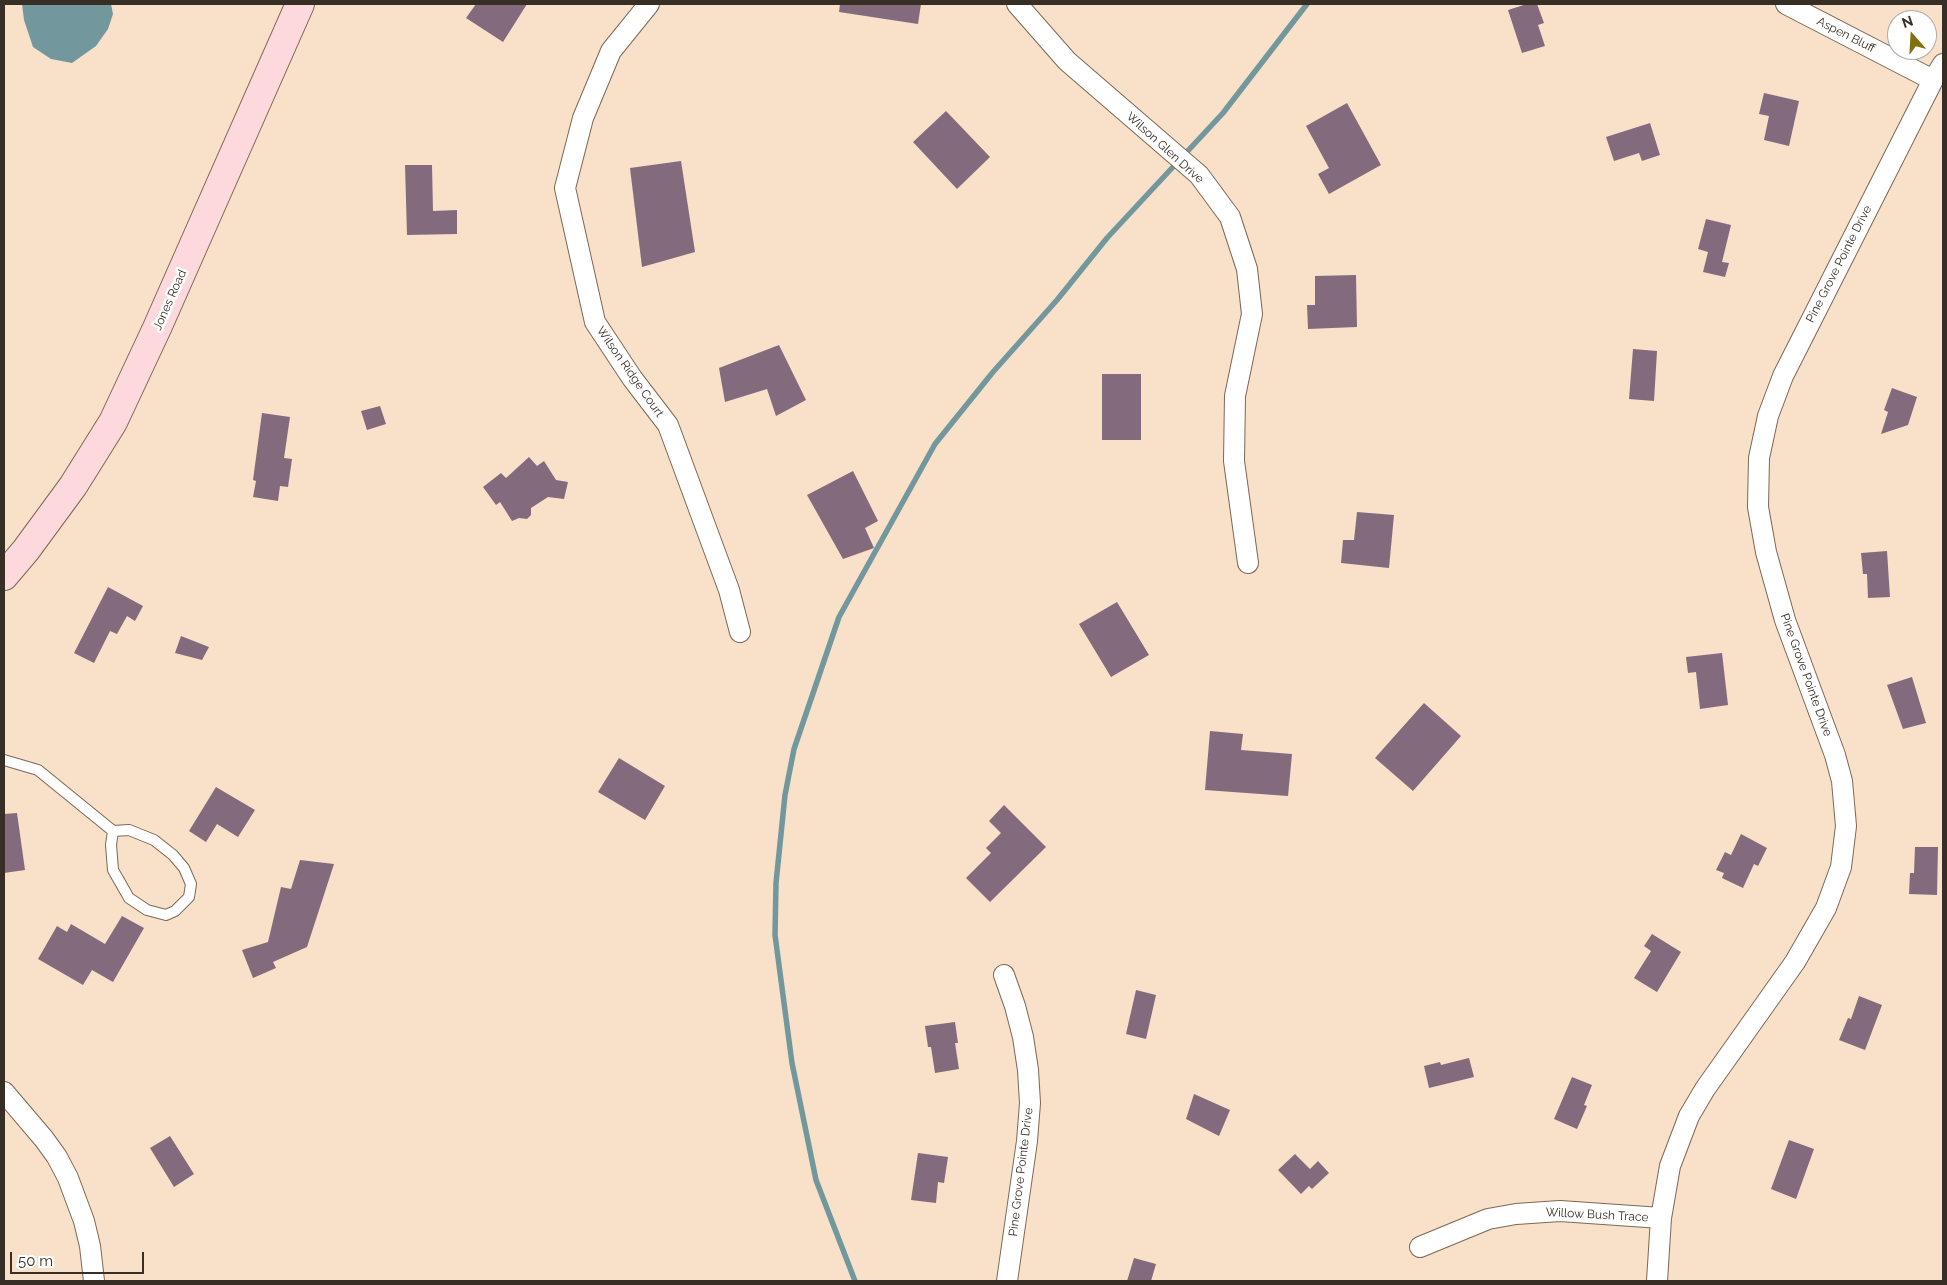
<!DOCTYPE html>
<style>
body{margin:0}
#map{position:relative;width:1947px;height:1285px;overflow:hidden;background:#f8e0c9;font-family:Raleway,sans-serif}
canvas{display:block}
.frame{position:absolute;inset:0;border:5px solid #372e26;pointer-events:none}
.north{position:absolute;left:1887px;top:10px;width:50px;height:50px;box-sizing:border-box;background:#fff;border:1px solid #afaba8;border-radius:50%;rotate:341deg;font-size:14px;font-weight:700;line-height:20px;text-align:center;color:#372e26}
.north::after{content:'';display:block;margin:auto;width:18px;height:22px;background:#82700f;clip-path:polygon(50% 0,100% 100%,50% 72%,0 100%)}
.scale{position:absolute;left:10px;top:1252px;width:134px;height:22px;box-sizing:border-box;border:2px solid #372e26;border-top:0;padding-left:6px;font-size:15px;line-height:18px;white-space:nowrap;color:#372e26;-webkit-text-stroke:4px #fff;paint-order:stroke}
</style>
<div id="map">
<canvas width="1947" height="1285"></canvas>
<div class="frame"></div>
<div class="north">N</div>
<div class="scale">50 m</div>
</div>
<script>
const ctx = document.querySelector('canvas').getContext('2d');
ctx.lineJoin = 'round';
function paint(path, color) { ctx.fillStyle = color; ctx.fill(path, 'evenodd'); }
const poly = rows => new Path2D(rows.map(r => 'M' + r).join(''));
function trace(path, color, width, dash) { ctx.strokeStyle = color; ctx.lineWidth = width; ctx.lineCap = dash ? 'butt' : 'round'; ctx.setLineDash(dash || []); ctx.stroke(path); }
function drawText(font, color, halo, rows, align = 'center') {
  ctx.font = font + ' Raleway,sans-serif'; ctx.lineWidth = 5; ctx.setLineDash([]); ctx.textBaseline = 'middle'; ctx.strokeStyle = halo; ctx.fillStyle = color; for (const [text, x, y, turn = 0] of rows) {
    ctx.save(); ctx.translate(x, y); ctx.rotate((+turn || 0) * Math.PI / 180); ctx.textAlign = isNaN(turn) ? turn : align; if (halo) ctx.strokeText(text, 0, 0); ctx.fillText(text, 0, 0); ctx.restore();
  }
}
paint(poly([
 [22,4,111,4,113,14,108,29,96,46,72,63,51,59,33,47,24,20]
]), '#72989d');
trace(poly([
 [855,1281,816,1180,792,1063,775,935,776,883,785,795,794,749,839,617,935,444,993,372,1057,300,1107,238,1223,113,1307,4]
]), '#72989d', 5.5);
paint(poly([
 [476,4,527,4,503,42,466,18],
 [840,4,921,4,918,24,839,12],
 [1527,4,1537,4,1544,23,1538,25,1545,46,1522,53,1508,10],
 [1764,93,1799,101,1789,146,1764,140,1769,116,1759,114],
 [1347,103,1381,165,1329,194,1318,174,1329,168,1306,126],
 [946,111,990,157,957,189,913,142],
 [1650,123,1660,155,1642,161,1639,153,1614,161,1606,137],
 [681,161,695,252,642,267,630,168],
 [405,165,432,165,433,211,457,210,457,234,407,235],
 [1706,219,1731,225,1722,262,1729,263,1725,277,1703,272,1708,252,1698,249],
 [1356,275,1357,327,1308,329,1307,305,1315,305,1315,276],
 [779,345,806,400,776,416,767,389,725,402,719,368],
 [1633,349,1657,351,1654,401,1629,399],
 [1102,374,1141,374,1141,440,1102,440],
 [1892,388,1917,397,1908,425,1881,434,1888,412,1884,410],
 [380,406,386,424,367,430,361,411],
 [262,413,290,417,284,458,292,459,288,487,280,486,278,501,253,497,256,481,253,480],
 [529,457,537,466,544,461,556,480,568,482,564,499,548,497,531,508,531,515,527,519,519,518,512,521,500,502,496,505,483,487,501,473,506,478],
 [853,471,878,521,865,528,874,548,843,559,807,495],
 [1357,512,1394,515,1389,568,1341,563,1343,540,1354,540],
 [1887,551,1890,597,1868,598,1867,574,1863,574,1861,553],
 [108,587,143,606,135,621,127,616,117,634,110,631,94,663,74,653],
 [1117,602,1149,655,1111,677,1079,624],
 [181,636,209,647,202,660,175,653],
 [1722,653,1728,705,1700,709,1696,672,1688,673,1686,657],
 [1912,677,1926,723,1903,729,1887,685],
 [1424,703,1461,736,1413,791,1375,758],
 [1210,731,1243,734,1241,750,1292,754,1288,796,1205,790],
 [619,758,665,786,645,820,598,792],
 [216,787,255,810,238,837,217,824,206,842,189,831],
 [1004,805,1046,847,990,902,966,878,991,853,986,848,1001,833,989,821],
 [17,813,25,870,4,873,4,814],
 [1741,834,1767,848,1758,866,1754,864,1743,888,1722,878,1724,873,1716,870,1725,852,1731,855],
 [1915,847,1938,847,1937,895,1909,894,1910,873,1914,873],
 [300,860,334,864,307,947,273,962,276,968,253,978,242,950,268,942,281,887,291,889],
 [122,916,144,928,113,982,92,970,83,985,38,959,57,926,67,932,71,924,105,944],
 [1652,934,1681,952,1657,992,1634,978,1651,951,1644,946],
 [1136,990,1156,995,1146,1039,1126,1034],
 [1859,996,1882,1005,1865,1050,1839,1040,1848,1018,1851,1019],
 [955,1022,958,1043,955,1043,959,1069,935,1073,931,1047,928,1047,925,1026],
 [1469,1058,1474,1077,1429,1088,1424,1066,1440,1062,1441,1065],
 [1572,1077,1592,1085,1584,1105,1587,1106,1577,1129,1554,1119],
 [1194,1094,1230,1110,1219,1136,1186,1119],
 [170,1136,194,1174,174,1187,150,1148],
 [1789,1140,1814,1149,1796,1199,1771,1189],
 [918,1153,948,1157,944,1183,938,1182,936,1203,911,1200],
 [1295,1154,1310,1169,1318,1161,1329,1173,1312,1189,1309,1186,1301,1194,1278,1170],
 [1134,1258,1156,1264,1151,1281,1127,1281]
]), '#836b7d');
const lane = poly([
 [4,760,38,770,113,831,129,830,154,840,173,855,184,868,191,884,189,897,175,911,166,915,147,910,129,898,113,870,111,845,113,831]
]);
const street = poly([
 [649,4,611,51,583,118,565,188,595,322,632,378,668,425,729,590,740,632],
 [1017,4,1067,61,1199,175,1230,217,1247,269,1252,314,1235,396,1234,461,1248,563],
 [1786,4,1933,80],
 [1004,975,1015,1006,1023,1037,1028,1070,1030,1103,1027,1141,1007,1281],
 [4,1092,44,1139,57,1157,68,1178,84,1221,90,1246,94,1281],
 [1420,1247,1488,1219,1516,1214,1560,1211,1661,1218],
 [1657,1281,1661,1218,1670,1166,1689,1116,1705,1089,1795,962,1826,908,1841,867,1846,826,1842,781,1835,755,1785,620,1766,552,1758,507,1759,458,1768,416,1783,376,1933,80,1943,64]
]);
const secondary = poly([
 [4,576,26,550,73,486,113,422,157,328,300,4]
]);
trace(lane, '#7d6854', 12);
trace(street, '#7d6854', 22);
trace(secondary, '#7d6854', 30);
trace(lane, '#fff', 10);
trace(street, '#fff', 20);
trace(secondary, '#fdd9de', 28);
drawText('12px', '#372e26', '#fff', [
 ["Aspen Bluff",1846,35,27],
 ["Wilson Glen Drive",1165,148,42],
 ["Pine Grove Pointe Drive",1839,264,-63],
 ["Jones Road",170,300,-66],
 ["Wilson Ridge Court",630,372,55],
 ["Pine Grove Pointe Drive",1806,675,70],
 ["Pine Grove Pointe Drive",1021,1172,-83],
 ["Willow Bush Trace",1597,1215,3]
]);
</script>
